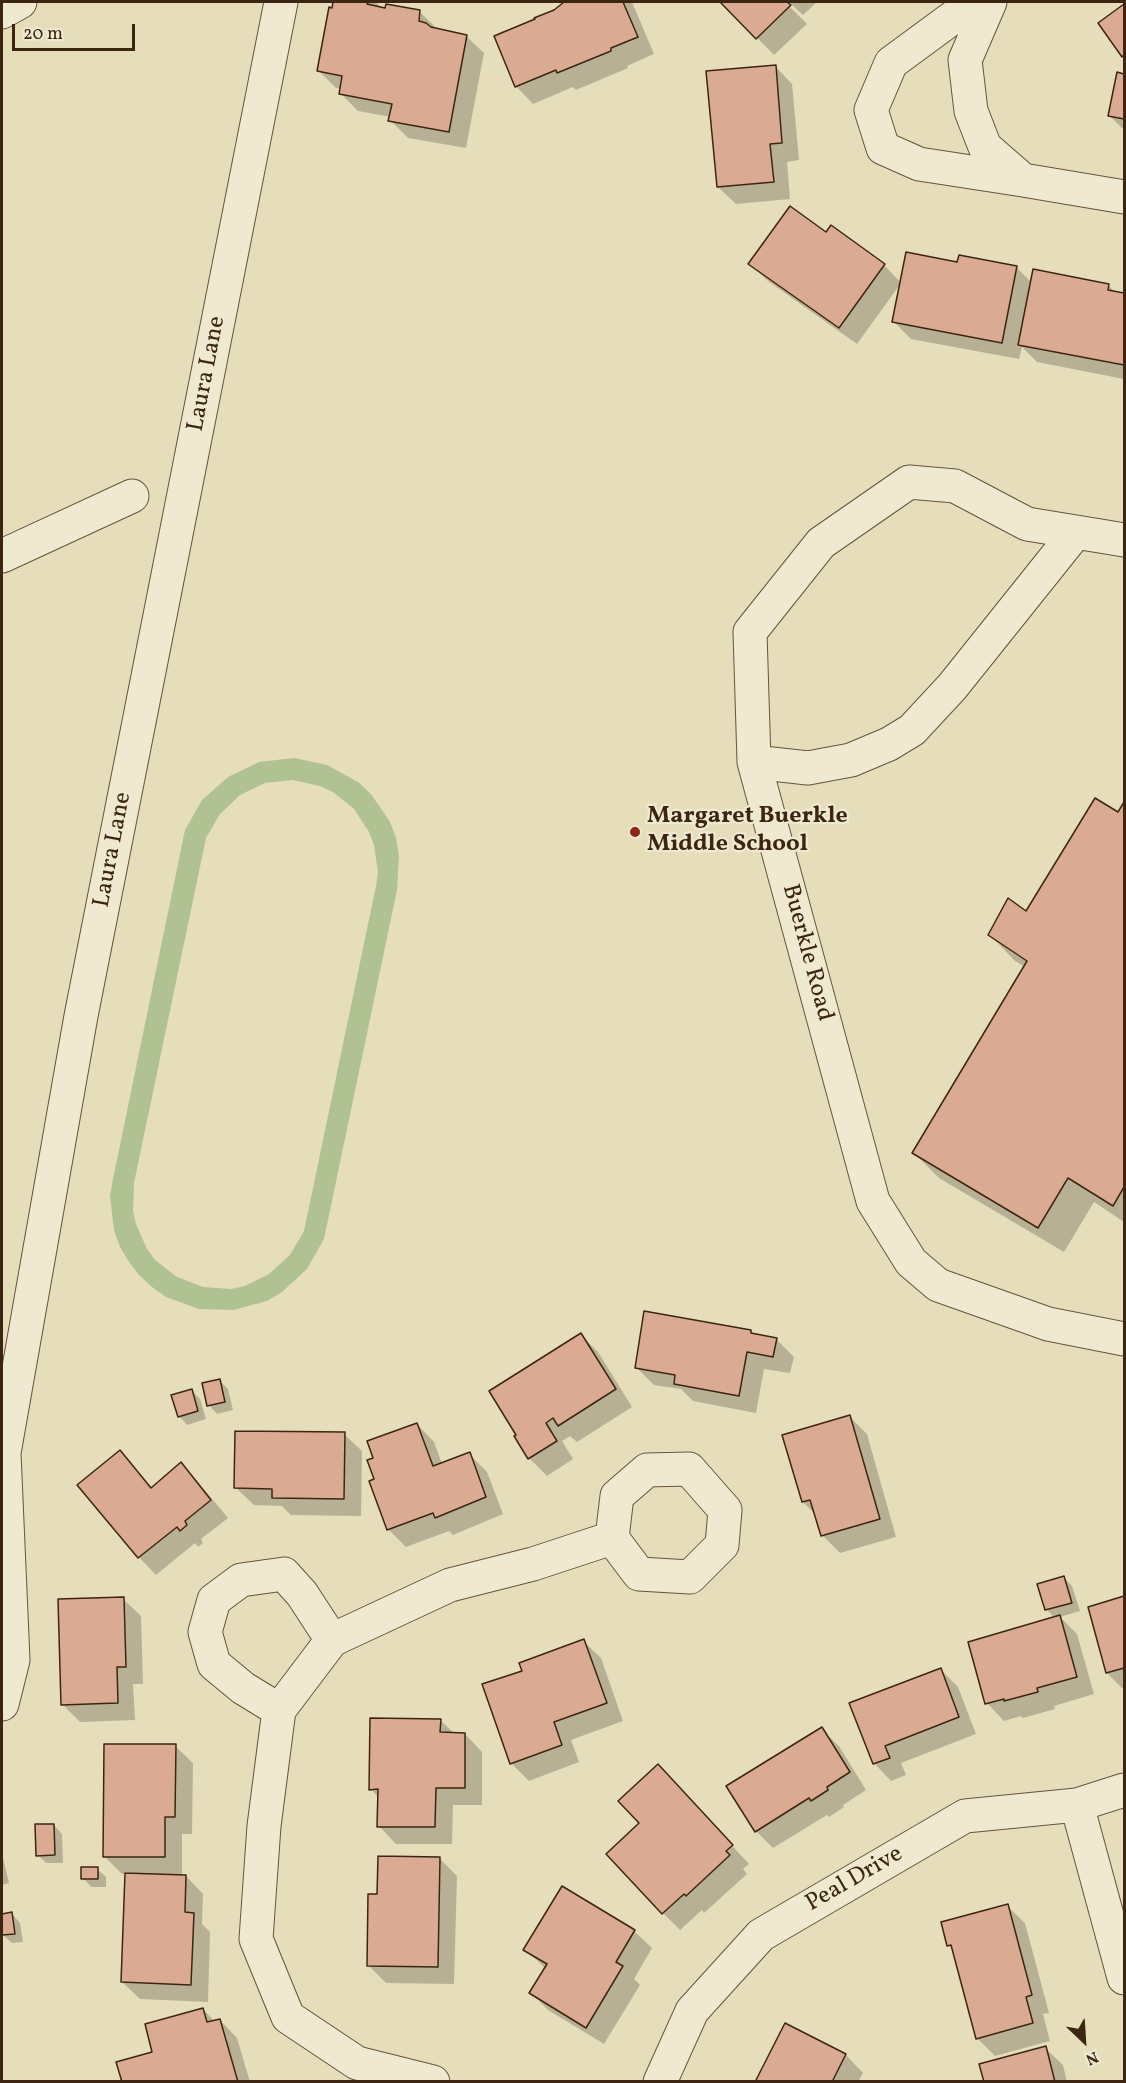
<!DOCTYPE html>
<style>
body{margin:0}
#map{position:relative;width:1126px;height:2083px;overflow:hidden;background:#e6ddba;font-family:Vollkorn,serif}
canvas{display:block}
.frame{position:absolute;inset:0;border:3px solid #3c2611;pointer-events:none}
.north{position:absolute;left:1054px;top:2011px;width:60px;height:60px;-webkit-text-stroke:4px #efe9d2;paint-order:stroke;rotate:155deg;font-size:16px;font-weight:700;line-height:24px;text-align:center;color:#3c2611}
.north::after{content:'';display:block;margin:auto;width:21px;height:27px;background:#3c2611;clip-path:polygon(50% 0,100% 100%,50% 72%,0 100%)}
.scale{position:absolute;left:12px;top:24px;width:123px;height:27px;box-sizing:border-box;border:3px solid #3c2611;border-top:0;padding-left:8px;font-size:18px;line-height:21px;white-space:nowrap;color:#3c2611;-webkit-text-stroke:4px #efe9d2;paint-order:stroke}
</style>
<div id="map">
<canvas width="1126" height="2083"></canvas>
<div class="frame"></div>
<div class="north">N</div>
<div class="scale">20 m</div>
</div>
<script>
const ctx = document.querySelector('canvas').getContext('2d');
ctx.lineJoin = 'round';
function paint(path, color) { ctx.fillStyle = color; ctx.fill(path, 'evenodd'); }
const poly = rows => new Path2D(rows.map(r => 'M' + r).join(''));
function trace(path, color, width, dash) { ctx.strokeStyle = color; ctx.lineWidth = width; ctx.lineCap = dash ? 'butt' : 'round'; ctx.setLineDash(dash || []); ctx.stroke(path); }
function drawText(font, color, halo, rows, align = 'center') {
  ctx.font = font + ' Vollkorn,serif'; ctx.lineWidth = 4.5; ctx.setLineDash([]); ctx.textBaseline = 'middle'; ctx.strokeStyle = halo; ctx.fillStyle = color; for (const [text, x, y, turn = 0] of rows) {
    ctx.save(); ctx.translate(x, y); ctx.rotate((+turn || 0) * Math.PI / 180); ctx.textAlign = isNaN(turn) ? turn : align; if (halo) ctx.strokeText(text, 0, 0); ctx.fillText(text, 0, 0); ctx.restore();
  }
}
paint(poly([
 [294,758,327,765,358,782,371,794,390,822,396,838,399,856,397,890,324,1239,307,1269,282,1292,267,1301,233,1310,199,1309,166,1297,152,1287,139,1275,129,1262,120,1247,114,1230,110,1196,113,1179,185,830,202,800,228,777,259,762],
 [293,780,320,786,333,792,354,809,369,832,374,845,378,872,376,886,304,1231,290,1255,269,1274,245,1286,231,1289,203,1287,177,1277,155,1260,147,1249,136,1224,133,1211,134,1183,206,838,220,814,240,795,265,783]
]), '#b1c292');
paint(poly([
 [335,2,376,2,383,9,420,12,437,29,466,36,484,53,466,148,408,138,390,120,391,117,358,111,340,93,341,89,336,88,319,71],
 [567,2,632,2,654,54,627,66,628,68,576,90,573,87,533,104,516,86,555,11,561,4],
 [722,2,785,2,807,24,774,55],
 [789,2,817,2,803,15],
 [1124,6,1124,57,1100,24],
 [775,66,792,84,799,160,787,162,790,199,736,204,718,187],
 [1118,74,1124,76,1124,130,1110,116],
 [827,234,884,265,901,283,857,344,768,281,750,264],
 [959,264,1016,267,1032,283,1108,285,1116,293,1124,295,1124,379,1037,362,1022,347,1019,359,911,339,894,322],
 [1124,805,1124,1222,1094,1202,1064,1252,939,1178,914,1153,1025,967,1015,961,990,935,1027,913,1119,814],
 [751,1332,755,1335,776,1339,794,1357,790,1373,764,1369,756,1413,693,1401,681,1389,654,1385,636,1367],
 [581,1335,598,1352,632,1407,577,1442,570,1436,562,1441,573,1459,547,1476,529,1458],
 [219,1380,228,1389,233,1410,217,1414,209,1405],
 [191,1390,200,1399,206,1419,187,1425,179,1416],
 [850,1417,867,1434,896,1537,840,1553,822,1535,816,1515,803,1502],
 [417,1424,434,1442,442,1464,469,1454,487,1472,503,1514,453,1535,449,1531,406,1547,388,1529,376,1480,375,1458],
 [344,1434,362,1451,361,1516,291,1515,282,1506,254,1505,236,1488],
 [120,1452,152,1488,181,1464,198,1482,228,1518,201,1539,203,1543,198,1547,195,1543,156,1575,139,1557],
 [1063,1577,1072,1586,1080,1611,1060,1617,1077,1634,1094,1694,1054,1706,1055,1709,1023,1718,1021,1716,1004,1721,987,1703,1055,1618,1046,1609],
 [1124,1598,1124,1690,1107,1673,1090,1608],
 [123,1599,141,1616,143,1684,133,1684,135,1720,80,1722,63,1705],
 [583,1641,601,1658,623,1721,571,1740,579,1762,529,1781,511,1763,523,1671],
 [940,1669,958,1687,976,1734,901,1763,906,1775,891,1781,874,1763,851,1704],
 [440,1720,455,1734,465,1734,482,1752,482,1805,453,1805,452,1844,396,1844,379,1826,379,1798,371,1789],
 [821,1729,839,1746,866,1790,843,1805,844,1807,829,1817,827,1815,773,1848,756,1831],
 [175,1746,193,1763,192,1834,182,1834,182,1876,186,1876,203,1894,202,1924,210,1932,208,2002,140,1999,122,1982,126,1874,122,1874,104,1856],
 [675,1784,749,1864,743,1869,747,1874,704,1913,702,1910,680,1930,663,1913,641,1824],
 [54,1825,62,1834,63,1863,46,1863,38,1855],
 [2,1853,9,1883,2,1885],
 [440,1859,457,1876,454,1984,386,1983,368,1965,379,1896],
 [97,1869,106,1877,106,1887,91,1887,83,1878],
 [1007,1906,1025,1923,1049,2013,1043,2014,1050,2041,995,2056,977,2038,953,1950,949,1945],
 [12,1914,20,1923,23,1942,12,1943,3,1935,2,1915],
 [634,1931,652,1948,634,1979,640,1985,604,2044,548,2010,531,1993,546,1969,525,1949],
 [203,2009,215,2022,220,2020,237,2038,250,2082,123,2082],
 [786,2025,846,2055,863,2073,858,2082,757,2082],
 [1045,2048,1063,2065,1067,2082,985,2082]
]), '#0003');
const building = poly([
 [333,2,368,2,367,4,385,8,386,4,420,10,419,21,426,23,431,27,467,35,449,132,388,121,392,104,339,94,342,76,317,71,329,7,332,8,333,2],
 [564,2,623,2,638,37,611,48,611,51,557,73,556,70,515,87,494,36,535,19,534,18,554,10,564,2],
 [720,2,787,2,791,5,756,39,720,2],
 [1124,4,1124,55,1122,57,1098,23,1124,4],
 [776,65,782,143,770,144,774,182,717,187,706,71,776,65],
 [1117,72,1124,74,1124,119,1108,116,1117,72],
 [790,206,826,232,831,225,885,264,839,328,748,264,790,206],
 [906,252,957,262,959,255,1017,266,1002,343,892,322,906,252],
 [1033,269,1109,284,1108,290,1124,293,1124,365,1018,345,1033,269],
 [1095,798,1118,812,1124,802,1124,1187,1113,1206,1068,1178,1038,1228,912,1153,1027,961,988,935,1008,898,1026,911,1095,798],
 [644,1311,751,1330,751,1333,777,1338,773,1357,747,1352,739,1396,674,1384,675,1375,635,1368,644,1311],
 [581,1333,616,1389,558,1426,553,1418,546,1423,557,1441,528,1459,514,1436,516,1435,489,1391,581,1333],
 [220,1379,225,1402,207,1406,202,1383,220,1379],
 [192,1389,198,1411,178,1417,171,1395,192,1389],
 [850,1415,880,1519,821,1536,810,1500,802,1502,782,1435,850,1415],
 [417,1423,433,1466,470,1452,486,1497,435,1518,433,1513,387,1530,369,1481,374,1479,367,1460,373,1458,367,1441,417,1423],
 [235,1431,345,1432,344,1499,272,1498,272,1489,234,1488,235,1431],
 [120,1450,151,1488,181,1462,211,1500,185,1521,187,1525,180,1531,177,1527,138,1558,77,1485,120,1450],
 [1064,1576,1072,1603,1045,1610,1037,1584,1064,1576],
 [1124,1596,1124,1668,1106,1673,1088,1607,1124,1596],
 [124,1597,126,1667,117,1667,118,1703,61,1705,58,1599,124,1597],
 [1060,1615,1077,1677,1037,1688,1038,1692,1004,1701,1004,1699,985,1704,968,1642,1060,1615],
 [584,1639,607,1703,554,1722,562,1745,510,1764,482,1684,522,1671,519,1663,584,1639],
 [941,1668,959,1717,885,1746,890,1758,873,1764,849,1703,941,1668],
 [370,1718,441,1719,440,1732,465,1733,465,1788,436,1788,435,1827,377,1827,378,1789,369,1790,370,1718],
 [822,1727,850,1772,827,1787,828,1790,811,1801,809,1798,755,1832,726,1786,822,1727],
 [104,1744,176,1744,175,1817,165,1817,165,1857,103,1857,104,1744],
 [658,1764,733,1845,726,1851,730,1855,686,1896,684,1894,662,1914,606,1854,639,1823,618,1801,658,1764],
 [35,1824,54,1824,55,1855,36,1856,35,1824],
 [378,1856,440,1857,438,1967,367,1966,368,1894,377,1894,378,1856],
 [81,1867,98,1867,98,1879,81,1879,81,1867],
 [125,1873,186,1875,185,1912,194,1913,191,1985,121,1982,125,1873],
 [562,1886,635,1930,616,1962,623,1966,586,2028,529,1993,547,1964,523,1950,562,1886],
 [1008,1904,1032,1995,1026,1997,1033,2023,976,2039,951,1945,947,1946,941,1922,1008,1904],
 [12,1912,15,1934,2,1935,2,1914,12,1912],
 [203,2008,207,2022,220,2019,238,2082,122,2082,116,2062,152,2052,145,2024,203,2008],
 [785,2023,846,2054,832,2082,755,2082,785,2023],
 [1046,2046,1055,2082,984,2082,979,2064,1046,2046]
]);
paint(building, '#dbaa93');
trace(building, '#3c2611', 1.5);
const minor = poly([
 [974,2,891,63,871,110,883,148,919,164,1023,180],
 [990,2,965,60,971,111,985,147,1023,180,1124,197],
 [2,12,20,2],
 [1124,540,1027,524,955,486,909,482,821,543,750,632,754,762,873,1201,911,1262,938,1285,1048,1324,1124,1339],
 [2,556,132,496],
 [754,762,808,768,851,760,889,744,912,730,952,687,1076,532],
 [689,1469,725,1510,722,1545,690,1577,639,1574,612,1538,617,1496,647,1470,689,1469],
 [2,1704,13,1660,4,1453,81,1016,281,2],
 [279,1710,243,1688,214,1664,205,1632,214,1600,241,1580,284,1574,302,1594,332,1640],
 [1077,1805,1124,1978],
 [433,2082,357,2063,288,2017,256,1939,264,1826,279,1710,332,1640,450,1585,533,1564,612,1538],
 [660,2082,692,2011,761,1935,965,1816,1077,1805,1124,1790]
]);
trace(minor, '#66543b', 35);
trace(minor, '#efe9d2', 33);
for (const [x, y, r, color] of [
 [635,832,6,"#8f2418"]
]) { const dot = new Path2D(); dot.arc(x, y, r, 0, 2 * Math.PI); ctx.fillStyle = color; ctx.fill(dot); trace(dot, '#efe9d2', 2); }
drawText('24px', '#3c2611', '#efe9d2', [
 ["Laura Lane",208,374,-79],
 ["Laura Lane",114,850,-79],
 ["Buerkle Road",806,953,75],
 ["Peal Drive",855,1880,-30]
]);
drawText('bold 24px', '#3c2611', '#efe9d2', [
 ["Margaret Buerkle",647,818],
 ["Middle School",647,846]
], 'left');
</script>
